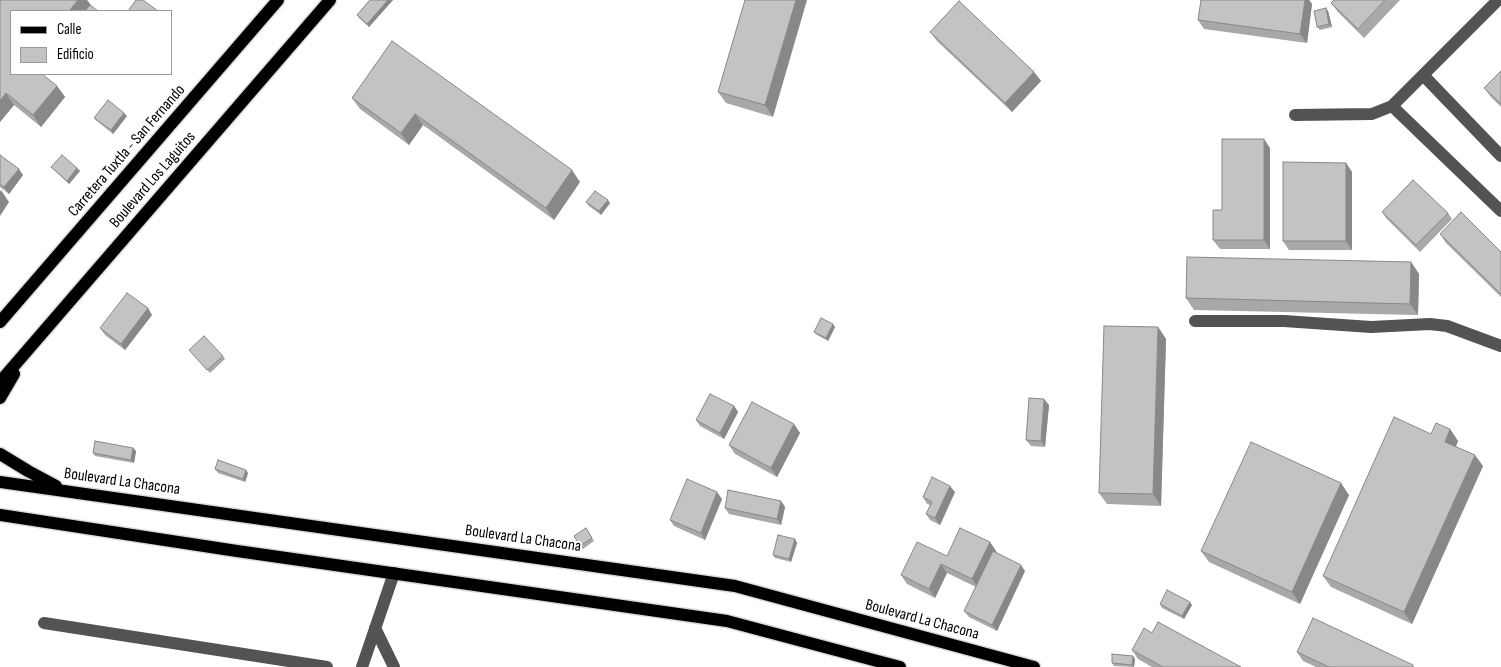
<!DOCTYPE html>
<style>
body{margin:0}
#map{position:relative;width:1501px;height:667px;overflow:hidden;background:#fff;font-family:"Sofia Sans Condensed",sans-serif}
canvas{display:block}
.legend{position:absolute;left:10px;top:10px;width:162px;height:65px;box-sizing:border-box;background:#fff;border:1px solid #999;margin:0;padding:6px 9px;list-style:none;font-size:15px;color:#000}
.legend li{display:flex;align-items:center;gap:10px;height:25px}
.legend b{width:25px;border:1px solid #999}
</style>
<div id="map">
<canvas width="1501" height="667"></canvas>
<ul class="legend">
<li><b style="height:6px;background:#000"></b>Calle</li>
<li><b style="height:14px;background:#c3c3c3"></b>Edificio</li>
</ul>
</div>
<script>
const ctx = document.querySelector('canvas').getContext('2d');
ctx.lineJoin = 'round';
const poly = rows => new Path2D(rows.map(r => 'M' + r).join(''));
function trace(path, color, width, dash) { ctx.strokeStyle = color; ctx.lineWidth = width; ctx.lineCap = dash ? 'butt' : 'round'; ctx.setLineDash(dash || []); ctx.stroke(path); }
function paint(path, color) { ctx.fillStyle = color; ctx.fill(path, 'evenodd'); }
function drawText(font, color, halo, rows, align = 'center') {
  ctx.font = font + ' "Sofia Sans Condensed",sans-serif'; ctx.lineWidth = 4; ctx.setLineDash([]); ctx.textBaseline = 'middle'; ctx.strokeStyle = halo; ctx.fillStyle = color; for (const [text, x, y, turn = 0] of rows) {
    ctx.save(); ctx.translate(x, y); ctx.rotate((+turn || 0) * Math.PI / 180); ctx.textAlign = isNaN(turn) ? turn : align; if (halo) ctx.strokeText(text, 0, 0); ctx.fillText(text, 0, 0); ctx.restore();
  }
}
const major = poly([
 [0,322,278,0],
 [0,382,330,0],
 [0,398,14,374],
 [0,454,28,471,56,486],
 [0,482,735,586,1034,667],
 [0,515,237,551,727,621,900,667]
]);
trace(major, '#dbdbdb', 15);
trace(poly([
 [1423,75,1501,156],
 [1392,106,1501,211],
 [1295,115,1372,114,1392,106,1498,0],
 [1195,321,1284,321,1371,327,1430,324,1447,326,1501,346],
 [44,623,327,667],
 [375,628,394,667],
 [362,667,394,573]
]), '#535353', 12);
trace(major, '#000', 12);
paint(poly([
 [0,0,11,11,11,74,57,86,65,97,41,127,14,105,0,122],
 [370,0,393,0,369,27,359,18,357,15],
 [745,0,773,117,726,103,718,92],
 [1201,0,1309,0,1312,4,1307,43,1204,29,1198,20],
 [1334,0,1400,0,1364,38,1338,12,1331,3],
 [1328,11,1332,27,1320,30,1317,27],
 [930,32,1034,72,1041,81,1012,112,937,41],
 [392,41,580,182,554,220,423,125,409,145,360,109,352,98],
 [1501,71,1501,107,1491,97,1484,88],
 [127,116,113,134,97,121,94,118],
 [1270,148,1270,249,1220,249,1213,240,1222,210],
 [0,155,23,175,9,194,0,187],
 [1346,163,1352,172,1352,250,1289,250,1283,241],
 [51,167,77,168,80,171,69,184,54,170],
 [586,202,610,203,601,215,589,206],
 [1382,212,1448,213,1452,219,1420,252,1386,218],
 [1440,234,1501,252,1501,297,1446,243],
 [1411,262,1419,274,1418,315,1194,310,1186,298],
 [152,315,125,350,105,335,100,328],
 [835,327,828,341,817,335,814,332],
 [1158,327,1166,339,1161,506,1107,504,1099,493],
 [189,350,223,356,225,359,210,373],
 [1049,405,1045,447,1031,446,1026,440],
 [734,406,738,412,724,439,700,426,696,420],
 [794,424,800,433,777,477,735,454,729,445],
 [1450,429,1458,441,1456,446,1483,466,1412,624,1331,587,1323,576,1431,434],
 [133,448,136,451,134,463,95,456,93,453],
 [215,469,248,473,245,482,218,473],
 [955,492,940,525,930,520,926,514,930,505,927,504,923,497],
 [1349,495,1300,604,1209,562,1201,551],
 [722,499,705,540,674,526,670,520],
 [781,501,785,507,781,525,729,514,725,508],
 [586,528,594,541,583,549,574,536],
 [795,539,797,543,791,562,775,558,773,555],
 [990,542,996,551,996,552,1025,571,997,631,969,617,964,611,976,587,947,573,935,598,907,584,901,575,947,556],
 [1160,604,1192,605,1184,619,1162,608],
 [1152,633,1241,667,1152,667,1138,659,1132,650],
 [1297,652,1415,667,1316,667,1303,661],
 [1135,659,1134,667,1114,666,1112,663]
]), '#a8a8a8');
paint(poly([
 [78,0,87,0,91,5,87,11,69,11],
 [388,0,393,0,369,27,367,24],
 [796,0,807,0,773,117,765,105],
 [1305,0,1309,0,1312,4,1307,43,1300,34],
 [1326,8,1328,11,1332,27,1329,24],
 [1034,72,1041,81,1012,112,1005,103],
 [57,86,65,97,41,127,33,115],
 [6,93,14,105,0,122,0,101],
 [124,113,127,116,113,134,111,130],
 [415,114,423,125,409,145,401,133],
 [1264,139,1270,148,1270,249,1264,240],
 [1346,163,1352,172,1352,250,1346,241],
 [77,168,80,171,69,184,67,181],
 [19,169,23,175,9,194,4,187],
 [572,170,580,182,554,220,546,208],
 [1,190,9,202,0,216,0,192],
 [608,200,610,203,601,215,599,211],
 [1411,262,1419,274,1418,315,1410,304],
 [148,308,152,315,125,350,121,344],
 [833,324,835,327,828,341,826,338],
 [1158,327,1166,339,1161,506,1153,494],
 [1044,399,1049,405,1045,447,1041,441],
 [734,406,738,412,724,439,720,433],
 [794,424,800,433,777,477,771,468],
 [1450,429,1458,441,1453,453,1445,442],
 [133,448,136,451,134,463,131,460],
 [1475,455,1483,466,1412,624,1404,612],
 [246,470,248,473,245,482,243,479],
 [1341,483,1349,495,1300,604,1292,592],
 [950,486,955,492,940,525,935,518],
 [717,492,722,499,705,540,701,533],
 [781,501,785,507,781,525,777,519],
 [795,539,797,543,791,562,789,559],
 [990,542,996,551,978,588,972,579],
 [941,564,947,573,935,598,929,589],
 [1021,565,1025,571,997,631,992,625],
 [1190,602,1192,605,1184,619,1182,616],
 [1133,656,1135,659,1134,667,1132,665]
]), '#888');
const building = poly([
 [0,0,78,0,69,11,11,11,11,74,42,74,57,86,33,115,6,93,0,101,0,0],
 [136,0,143,0,158,11,128,11,136,0],
 [370,0,388,0,367,24,357,15,370,0],
 [745,0,796,0,765,105,718,92,745,0],
 [1201,0,1305,0,1300,34,1198,20,1201,0],
 [1334,0,1385,0,1358,29,1331,3,1334,0],
 [959,1,1034,72,1005,103,930,32,959,1],
 [90,5,98,11,85,11,90,5],
 [1326,8,1329,24,1317,27,1314,11,1326,8],
 [392,41,572,170,546,208,415,114,401,133,352,98,392,41],
 [1501,71,1501,104,1484,88,1501,71],
 [108,100,124,113,111,130,94,118,108,100],
 [1222,139,1264,139,1264,240,1213,240,1213,210,1222,210,1222,139],
 [0,155,19,169,4,187,0,184,0,155],
 [62,155,77,168,67,181,51,167,62,155],
 [1283,162,1346,163,1346,241,1283,241,1283,162],
 [1413,180,1448,213,1416,245,1382,212,1413,180],
 [595,191,608,200,599,211,586,202,595,191],
 [1461,212,1501,252,1501,294,1440,234,1461,212],
 [1187,257,1411,262,1410,304,1186,298,1187,257],
 [127,293,148,308,121,344,100,328,127,293],
 [821,318,833,324,826,338,814,332,821,318],
 [1104,326,1158,327,1153,494,1099,493,1104,326],
 [204,336,223,356,207,370,189,350,204,336],
 [710,394,734,406,720,433,696,420,710,394],
 [1029,398,1044,399,1041,441,1026,440,1029,398],
 [752,402,794,424,771,468,729,445,752,402],
 [1394,417,1431,434,1436,423,1450,429,1445,442,1475,455,1404,612,1323,576,1394,417],
 [95,441,133,448,131,460,93,453,95,441],
 [1251,442,1341,483,1292,592,1201,551,1251,442],
 [218,460,246,470,243,479,215,469,218,460],
 [932,477,950,486,935,518,926,514,932,502,923,497,932,477],
 [687,479,717,492,701,533,670,520,687,479],
 [728,490,781,501,777,519,725,508,728,490],
 [586,528,592,538,580,546,574,536,586,528],
 [960,528,990,542,972,579,941,564,929,589,901,575,917,542,947,556,960,528],
 [778,535,795,539,789,559,773,555,778,535],
 [993,551,1021,565,992,625,964,611,993,551],
 [1167,590,1190,602,1182,616,1160,604,1167,590],
 [1313,618,1413,665,1413,667,1329,667,1297,652,1313,618],
 [1158,622,1241,667,1163,667,1132,650,1144,628,1152,633,1158,622],
 [1112,654,1133,656,1132,665,1112,663,1112,654]
]);
paint(building, '#c3c3c3');
trace(building, '#888', 1);
drawText('16px', '#000', '#fff', [
 ["Carretera Tuxtla - San Fernando",127,151,-49],
 ["Boulevard Los Laguitos",153,180,-49],
 ["Boulevard La Chacona",122,482,8],
 ["Boulevard La Chacona",523,539,8],
 ["Boulevard La Chacona",922,620,15]
]);
</script>
